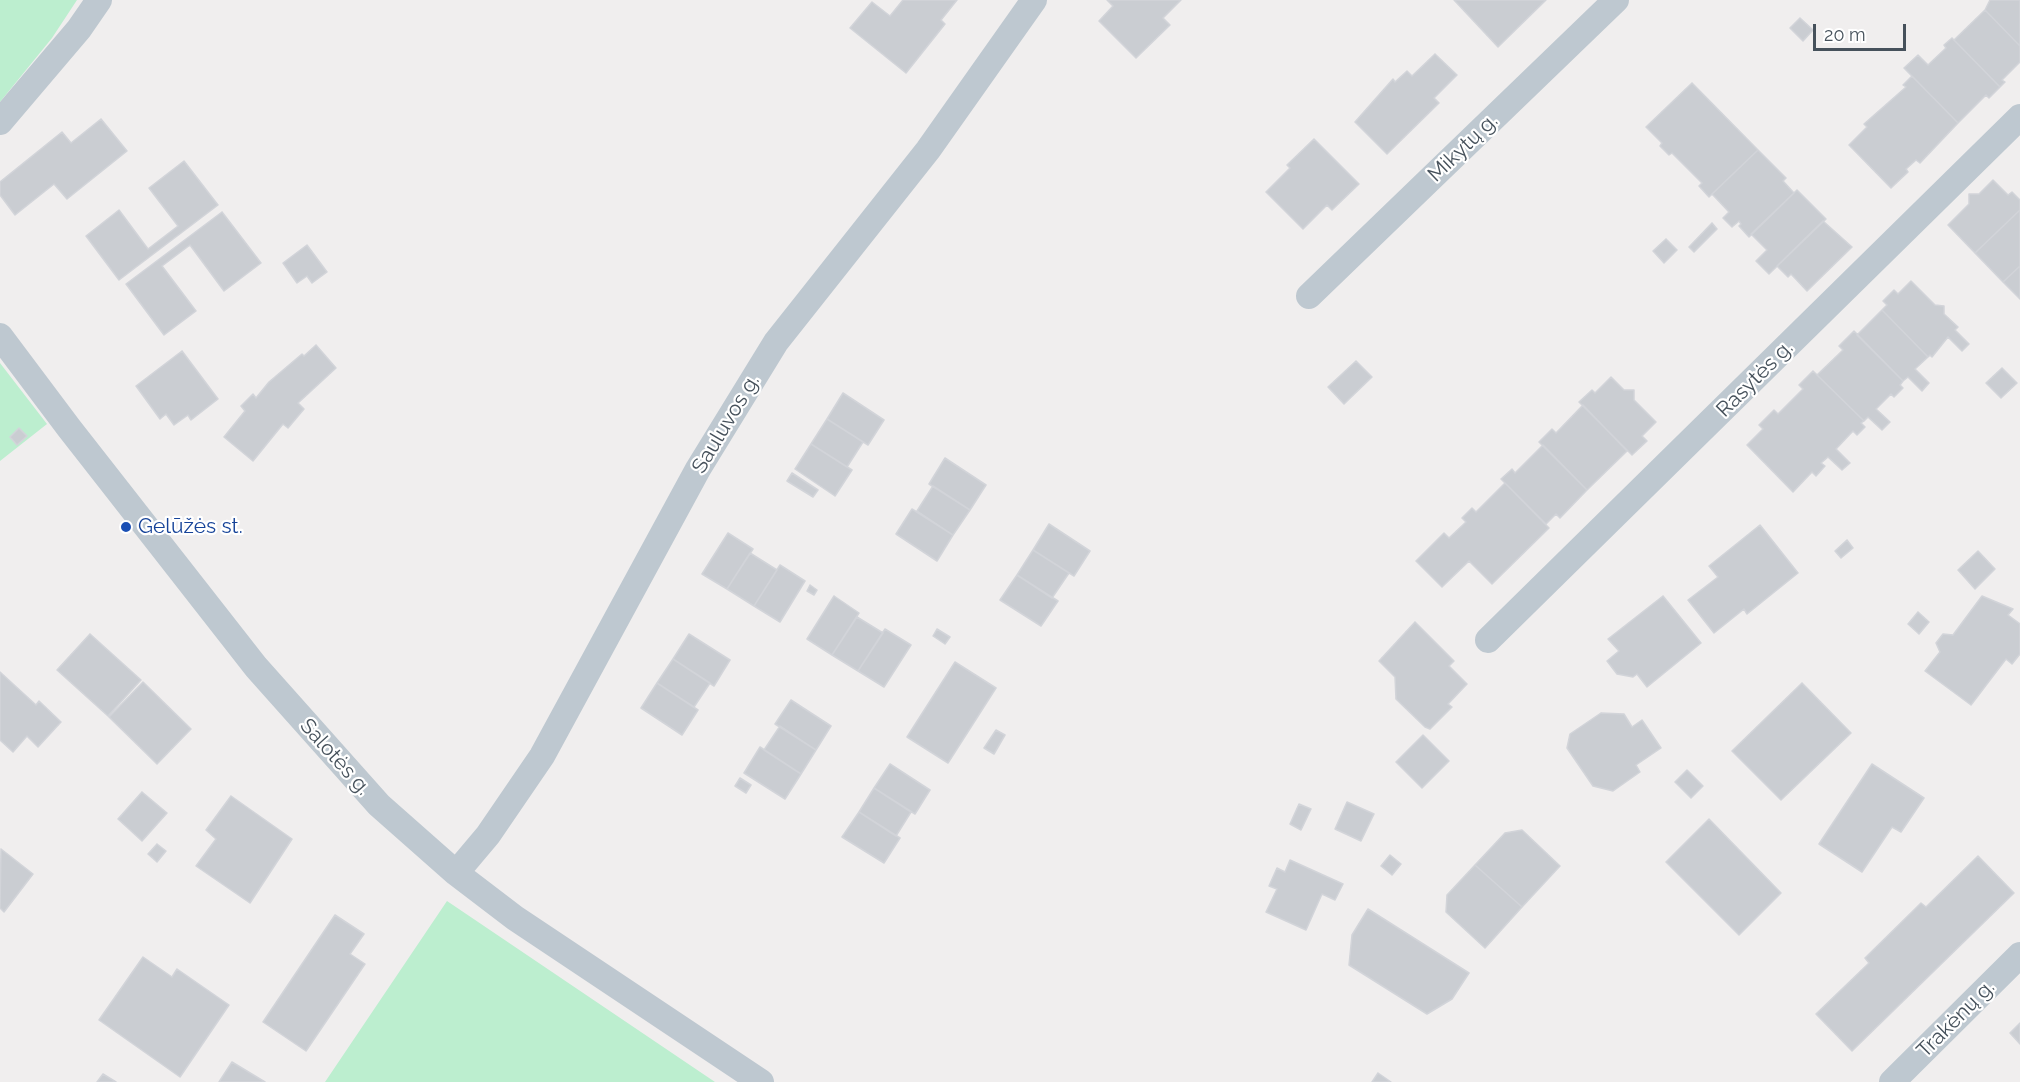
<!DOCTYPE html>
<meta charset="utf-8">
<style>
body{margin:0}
#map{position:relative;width:2020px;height:1082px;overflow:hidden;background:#f0eeee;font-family:Raleway,sans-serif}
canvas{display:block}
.scale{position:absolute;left:1813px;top:24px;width:93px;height:27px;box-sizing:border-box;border:3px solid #46515b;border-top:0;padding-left:8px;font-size:18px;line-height:21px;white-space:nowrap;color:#46515b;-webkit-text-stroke:4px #fff;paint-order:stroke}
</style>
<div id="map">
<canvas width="2020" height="1082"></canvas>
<div class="scale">20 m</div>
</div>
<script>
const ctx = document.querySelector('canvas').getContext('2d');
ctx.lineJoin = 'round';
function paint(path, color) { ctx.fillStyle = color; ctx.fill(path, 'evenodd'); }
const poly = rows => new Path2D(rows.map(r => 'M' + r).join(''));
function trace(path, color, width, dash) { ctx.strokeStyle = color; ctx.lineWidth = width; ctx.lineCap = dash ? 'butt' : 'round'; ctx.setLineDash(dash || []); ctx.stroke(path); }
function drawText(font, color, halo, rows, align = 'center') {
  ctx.font = font + ' Raleway,sans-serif'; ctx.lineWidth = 4.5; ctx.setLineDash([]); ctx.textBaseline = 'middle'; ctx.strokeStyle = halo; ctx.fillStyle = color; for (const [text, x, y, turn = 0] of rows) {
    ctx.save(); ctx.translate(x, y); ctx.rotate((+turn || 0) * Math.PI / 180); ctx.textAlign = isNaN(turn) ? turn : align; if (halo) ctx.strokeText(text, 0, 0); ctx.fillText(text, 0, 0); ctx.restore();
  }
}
paint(poly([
 [0,0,77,0,52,38,0,102],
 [0,363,47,424,0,461],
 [447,901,715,1082,325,1082]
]), '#bceecf');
const building = poly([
 [903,0,957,0,941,20,945,24,906,73,850,28,872,2,890,16,903,0],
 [1107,0,1181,0,1163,18,1170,25,1136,58,1099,21,1113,6,1107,0],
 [1454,0,1546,0,1498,47,1454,0],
 [1990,0,2020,0,2020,46,1985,10,1990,0],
 [1985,10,2020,46,2020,62,2002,80,2005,82,2000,87,1954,40,1985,10],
 [1800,18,1813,30,1803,41,1790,28,1800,18],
 [1952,38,2000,87,1989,98,1986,95,1958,123,1904,68,1918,55,1928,65,1946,48,1944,45,1952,38],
 [1435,54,1457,75,1434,98,1439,103,1387,154,1355,122,1393,79,1395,82,1407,71,1412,76,1435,54],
 [1912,76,1958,123,1920,163,1916,160,1906,169,1908,172,1891,188,1849,145,1867,127,1864,124,1906,87,1903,85,1912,76],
 [1692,83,1758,150,1709,197,1699,186,1702,183,1672,153,1669,155,1660,146,1662,143,1646,127,1692,83],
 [101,119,127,151,67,199,54,184,15,215,0,195,0,182,62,132,71,143,101,119],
 [1314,139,1359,184,1332,210,1327,205,1303,229,1266,192,1290,168,1287,165,1314,139],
 [1758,150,1786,178,1783,181,1794,193,1749,237,1739,226,1741,224,1739,221,1732,227,1723,218,1729,212,1712,194,1758,150],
 [184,161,218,205,119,280,86,236,119,210,148,249,178,226,149,188,184,161],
 [1993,180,2008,195,2012,192,2020,200,2020,210,1975,253,1948,225,1969,204,1969,194,1979,194,1993,180],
 [1797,190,1826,219,1769,274,1756,261,1767,250,1751,234,1797,190],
 [2020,210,2020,266,2003,282,1975,253,2020,210],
 [222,212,261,263,224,291,190,245,162,266,196,311,164,335,126,284,222,212],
 [1823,221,1852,247,1807,291,1791,274,1788,277,1777,266,1823,221],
 [1712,223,1717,229,1694,252,1689,247,1712,223],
 [1666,239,1677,250,1664,263,1653,251,1666,239],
 [307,245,327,272,312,283,307,276,297,283,283,263,307,245],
 [2020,266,2020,299,2003,282,2020,266],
 [1911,281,1935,305,1944,306,1944,314,1958,327,1955,330,1969,344,1962,351,1948,337,1932,357,1930,355,1928,357,1882,310,1887,305,1883,301,1894,290,1898,294,1911,281],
 [1882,310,1928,357,1915,369,1929,383,1922,391,1908,377,1903,381,1857,335,1882,310],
 [1854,331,1903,381,1900,385,1903,388,1894,397,1891,394,1876,409,1890,422,1882,430,1868,417,1864,421,1817,375,1843,350,1839,346,1854,331],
 [316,345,336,368,298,403,304,409,288,428,283,424,253,461,224,437,245,411,241,406,253,394,256,398,269,382,302,354,304,356,316,345],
 [182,351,218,399,191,420,188,415,174,425,166,414,160,419,136,386,182,351],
 [1356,361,1372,377,1344,404,1328,387,1356,361],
 [2002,368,2017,383,2001,398,1986,383,2002,368],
 [1813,371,1864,421,1861,423,1865,427,1857,435,1853,431,1836,449,1850,463,1842,470,1828,457,1821,463,1825,466,1816,476,1812,472,1793,492,1747,445,1763,429,1759,425,1774,410,1778,414,1803,389,1799,385,1813,371],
 [1611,377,1624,390,1634,390,1634,400,1656,422,1642,436,1647,441,1632,455,1579,402,1592,390,1595,393,1611,377],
 [843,393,884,420,868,445,827,419,843,393],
 [1583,405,1627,451,1587,490,1539,442,1552,429,1556,433,1583,405],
 [827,419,863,442,847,467,811,444,827,419],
 [19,428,27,436,17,445,10,437,19,428],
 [811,444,852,470,835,496,795,469,811,444],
 [1543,445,1587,490,1560,518,1556,514,1546,524,1501,479,1512,469,1515,473,1543,445],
 [945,458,986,485,970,510,929,484,945,458],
 [792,473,818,490,813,497,787,481,792,473],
 [1505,483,1549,528,1492,584,1469,561,1442,587,1416,561,1444,533,1449,538,1466,522,1462,518,1472,508,1476,512,1505,483],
 [933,486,970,510,953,535,917,511,933,486],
 [912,509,953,535,937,561,896,534,912,509],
 [1049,524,1090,551,1074,576,1033,550,1049,524],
 [1760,525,1798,573,1747,614,1744,609,1714,633,1688,600,1718,577,1709,566,1760,525],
 [728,533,753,549,727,589,702,574,728,533],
 [1847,540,1853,548,1841,558,1835,551,1847,540],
 [1033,550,1069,573,1052,598,1017,575,1033,550],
 [1978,551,1995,569,1975,589,1958,570,1978,551],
 [750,553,777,570,754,606,727,589,750,553],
 [780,565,805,581,780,622,754,606,780,565],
 [1017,575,1058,601,1041,626,1000,600,1017,575],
 [810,585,817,590,814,595,807,591,810,585],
 [834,596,859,613,832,655,807,639,834,596],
 [1663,596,1701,643,1647,687,1637,674,1633,677,1617,674,1607,661,1619,651,1608,639,1663,596],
 [1982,596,2013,609,2008,615,2020,624,2020,654,2012,664,2006,659,1971,705,1925,671,1940,652,1936,643,1943,634,1953,635,1982,596],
 [1918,612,1929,622,1919,634,1908,624,1918,612],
 [857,617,883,633,858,671,832,655,857,617],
 [1415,622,1454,661,1449,666,1467,684,1448,704,1452,707,1430,729,1425,727,1396,699,1395,677,1379,661,1415,622],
 [885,629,911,645,884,687,858,671,885,629],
 [937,629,950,637,945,644,933,636,937,629],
 [90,634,141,680,108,716,57,670,90,634],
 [689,634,730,660,714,686,673,659,689,634],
 [673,659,710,683,694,707,657,683,673,659],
 [955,662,996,688,948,763,907,737,955,662],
 [0,672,36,705,39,701,61,722,38,747,27,736,13,752,0,740,0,672],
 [143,682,191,729,157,764,109,717,143,682],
 [657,683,698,710,682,735,641,708,657,683],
 [1802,683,1851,733,1781,800,1732,751,1802,683],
 [791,700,831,726,816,750,775,724,791,700],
 [1601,713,1624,714,1632,727,1642,720,1661,748,1636,765,1640,772,1613,791,1593,786,1567,748,1570,734,1601,713],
 [780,726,816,750,801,774,764,750,780,726],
 [996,730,1005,735,994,754,984,748,996,730],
 [1423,735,1449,761,1422,788,1396,762,1423,735],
 [760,747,801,774,785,799,744,773,760,747],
 [890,764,930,790,915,814,874,788,890,764],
 [1872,764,1924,798,1901,832,1892,827,1862,872,1819,844,1872,764],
 [1687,770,1703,786,1691,798,1675,782,1687,770],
 [740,778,751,785,746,793,735,786,740,778],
 [874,788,911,812,896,836,859,812,874,788],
 [142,792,167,813,142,841,118,819,142,792],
 [231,796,292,839,250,903,196,866,216,839,206,830,231,796],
 [1347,802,1374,814,1361,841,1335,829,1347,802],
 [1299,804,1311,809,1301,830,1290,824,1299,804],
 [859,812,900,838,884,863,842,837,859,812],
 [1709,819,1781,893,1739,935,1666,862,1709,819],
 [1522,830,1560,866,1522,907,1475,865,1505,833,1522,830],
 [157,844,166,851,157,862,148,854,157,844],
 [1,849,33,874,4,912,0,908,1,849],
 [1390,855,1401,864,1392,875,1381,866,1390,855],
 [1978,856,2014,893,1852,1051,1816,1014,1869,963,1865,958,1921,903,1926,907,1978,856],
 [1290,860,1343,884,1335,900,1322,894,1306,930,1266,912,1277,889,1269,886,1277,868,1285,872,1290,860],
 [1475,865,1522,907,1485,948,1446,912,1447,895,1475,865],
 [1368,909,1469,973,1452,999,1427,1014,1349,965,1352,935,1368,909],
 [335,915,364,934,350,954,365,964,306,1051,263,1022,335,915],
 [143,957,172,977,177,969,229,1005,180,1077,99,1020,143,957],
 [2020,1023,2020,1044,2010,1033,2020,1023],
 [232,1062,265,1082,219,1082,232,1062],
 [1378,1073,1391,1082,1372,1082,1378,1073],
 [103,1074,116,1082,97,1082,103,1074]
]);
paint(building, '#cacdd2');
trace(building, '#d2d4d9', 1.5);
trace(poly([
 [0,122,79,29,99,0],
 [1309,296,1616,0],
 [0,336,69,428,256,667,379,805,456,873,515,918,761,1082],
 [1488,640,2020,117],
 [456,873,488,835,542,756,698,469,776,342,928,150,1034,0],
 [1892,1082,2020,955]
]), '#bec8d0', 26);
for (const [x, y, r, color] of [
 [126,527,6,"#1a4fb4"]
]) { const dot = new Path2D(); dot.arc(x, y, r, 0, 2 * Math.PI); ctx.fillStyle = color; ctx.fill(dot); trace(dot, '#fff', 2); }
drawText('21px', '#46515b', '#fff', [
 ["Mikytų g.",1463,148,-44],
 ["Rasytės g.",1755,379,-45],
 ["Sauluvos g.",726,424,-59],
 ["Salotės g.",335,757,48],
 ["Trakėnų g.",1956,1019,-45]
]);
drawText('21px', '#164399', '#fff', [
 ["Gelūžės st.",138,527]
], 'left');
</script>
